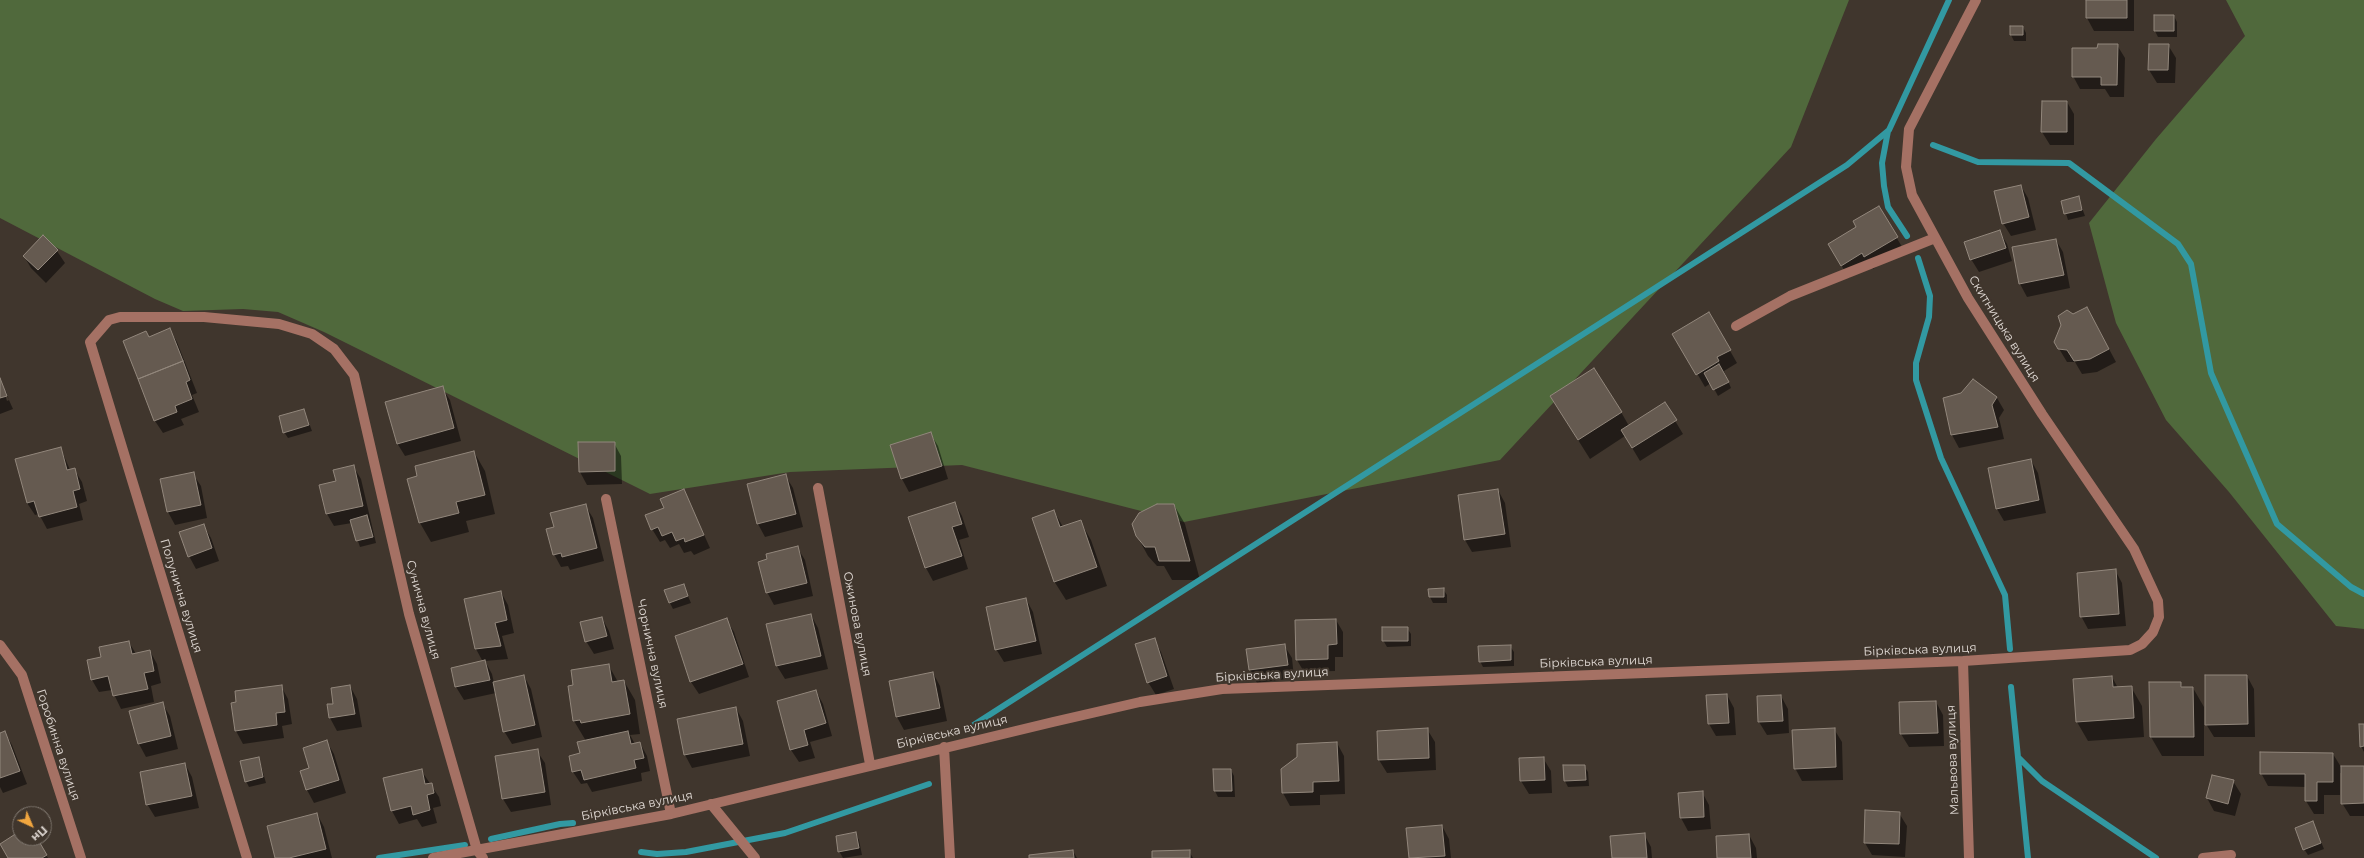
<!DOCTYPE html>
<meta charset="utf-8">
<style>
body{margin:0}
#map{position:relative;width:2364px;height:858px;overflow:hidden;background:#40362d;font-family:Montserrat,sans-serif}
canvas{display:block}
.north{position:absolute;left:12px;top:806px;width:40px;height:40px;box-sizing:border-box;background:#40362d;border:1px solid #807870;border-radius:50%;rotate:136deg;font-size:11px;font-weight:700;line-height:16px;text-align:center;color:#e1dad5}
.north::after{content:'';display:block;margin:auto;width:14px;height:18px;background:#f1a63f;clip-path:polygon(50% 0,100% 100%,50% 72%,0 100%)}
</style>
<div id="map">
<canvas width="2364" height="858"></canvas>
<div class="north">Пн</div>
</div>
<script>
const ctx = document.querySelector('canvas').getContext('2d');
ctx.lineJoin = 'round';
function paint(path, color) { ctx.fillStyle = color; ctx.fill(path, 'evenodd'); }
const poly = rows => new Path2D(rows.map(r => 'M' + r).join(''));
function trace(path, color, width, dash) { ctx.strokeStyle = color; ctx.lineWidth = width; ctx.lineCap = dash ? 'butt' : 'round'; ctx.setLineDash(dash || []); ctx.stroke(path); }
function drawText(font, color, halo, rows, align = 'center') {
  ctx.font = font + ' Montserrat,sans-serif'; ctx.lineWidth = 4; ctx.setLineDash([]); ctx.textBaseline = 'middle'; ctx.strokeStyle = halo; ctx.fillStyle = color; for (const [text, x, y, turn = 0] of rows) {
    ctx.save(); ctx.translate(x, y); ctx.rotate((+turn || 0) * Math.PI / 180); ctx.textAlign = isNaN(turn) ? turn : align; if (halo) ctx.strokeText(text, 0, 0); ctx.fillText(text, 0, 0); ctx.restore();
  }
}
paint(poly([
 [0,0,1849,0,1791,147,1500,460,1184,522,962,465,790,472,650,494,324,332,278,312,243,309,183,311,155,299,0,218],
 [2226,0,2364,0,2364,629,2336,626,2229,492,2166,420,2116,323,2089,223,2156,139,2245,36]
]), '#50693c');
paint(poly([
 [2087,0,2134,0,2134,31,2094,31,2087,18],
 [2174,16,2177,22,2177,37,2158,37,2155,31],
 [2011,27,2023,27,2026,33,2026,41,2014,41,2011,35],
 [2117,45,2125,58,2124,97,2110,97,2105,89,2080,89,2073,76,2098,49],
 [2168,45,2176,58,2175,83,2157,83,2149,70],
 [2043,102,2067,102,2074,114,2074,145,2050,145,2042,132],
 [2021,186,2028,198,2036,230,2011,236,2003,223],
 [2078,197,2085,216,2068,220,2062,201],
 [1878,207,1904,250,1873,269,1870,265,1849,278,1829,245,1857,227],
 [1999,231,2007,244,2012,261,1979,272,1971,259],
 [2056,240,2063,252,2070,288,2027,297,2020,284],
 [57,251,65,263,46,283,31,268,24,256],
 [1709,314,1737,363,1724,371,1731,388,1718,396,1711,383,1705,387,1674,334],
 [2073,315,2094,321,2116,362,2097,372,2082,374,2075,362,2067,362,2055,342],
 [170,330,177,342,197,393,192,395,199,412,181,419,184,425,163,433,155,421,124,341,149,338],
 [0,380,13,409,0,414],
 [4,391,6,391,9,400,7,401],
 [1973,381,1997,398,2004,410,1999,418,2004,439,1959,448,1952,435,1961,394],
 [442,388,450,400,461,441,405,456,397,443],
 [1551,397,1621,412,1629,426,1665,404,1683,434,1640,461,1625,436,1590,459],
 [304,410,312,431,288,438,284,432],
 [930,433,938,446,948,479,909,492,902,479,891,446],
 [614,443,621,456,622,484,587,485,580,472],
 [61,449,70,470,74,469,82,482,87,501,79,504,83,520,47,529,39,514,35,515,27,503],
 [474,452,485,471,495,514,466,521,469,532,431,542,420,523,409,480],
 [2031,460,2038,473,2046,513,2004,521,1997,509],
 [353,466,361,479,376,543,360,547,352,523,334,526,327,514,337,482],
 [193,474,201,486,207,518,175,525,168,512],
 [785,475,793,488,803,527,765,537,758,524,748,485],
 [684,490,710,548,694,555,691,551,684,553,679,544,670,548,665,540,660,542,652,529,665,508],
 [1498,490,1505,503,1511,547,1472,552,1465,540],
 [955,503,962,516,969,537,959,540,968,569,933,581,926,568],
 [585,505,593,518,604,561,570,570,568,566,561,567,554,554,555,528],
 [1174,505,1185,524,1200,580,1172,580,1164,566,1157,566,1148,556,1137,536],
 [1054,511,1063,527,1080,521,1091,540,1107,586,1066,600,1054,581],
 [203,525,211,538,219,561,196,569,189,556],
 [797,547,805,560,813,596,774,605,767,592],
 [2115,570,2122,583,2126,626,2088,629,2081,616],
 [683,585,691,603,673,609,670,603],
 [1443,589,1447,595,1447,603,1433,603,1430,597,1430,590],
 [501,592,508,605,514,633,502,636,508,659,485,661,492,674,494,683,524,676,531,689,542,737,512,744,504,731,496,693,464,700,456,687,452,669,483,662,476,649],
 [1026,599,1033,612,1042,654,1004,662,996,649],
 [811,615,818,628,828,669,785,679,777,666,768,625],
 [602,618,609,631,614,649,594,654,586,641],
 [726,619,734,632,749,677,699,694,691,682,676,637],
 [1336,620,1343,632,1343,657,1335,657,1335,671,1304,672,1297,660],
 [1407,628,1411,634,1411,646,1387,647,1383,640],
 [1154,639,1161,652,1174,689,1156,695,1148,682],
 [129,642,136,654,150,651,157,664,161,683,151,686,154,702,121,709,112,690,99,692,92,680,102,658],
 [1284,645,1292,658,1294,678,1257,683,1250,670,1247,650],
 [1510,646,1514,652,1514,666,1483,667,1480,661],
 [609,666,618,682,624,681,635,700,640,734,630,735,635,744,640,743,647,756,650,771,641,773,642,781,592,792,587,783,581,784,573,772,586,741,574,721,574,686],
 [933,673,940,686,947,721,904,730,897,717],
 [2247,676,2254,689,2255,737,2214,737,2206,724],
 [2112,677,2118,688,2131,687,2142,706,2144,737,2088,741,2077,722],
 [2150,683,2180,683,2183,688,2193,688,2204,707,2204,756,2162,756,2151,737],
 [281,686,288,699,292,724,282,726,284,738,243,744,236,731,232,704],
 [350,686,357,699,362,727,337,731,330,718],
 [816,691,823,704,832,736,810,742,815,758,799,762,791,750],
 [1727,695,1734,708,1736,735,1716,736,1709,724],
 [1781,696,1788,709,1789,733,1767,735,1759,722],
 [1936,702,1943,715,1944,746,1909,747,1901,734,1900,703],
 [162,703,170,716,178,749,146,757,139,744,130,712],
 [736,708,743,721,750,756,692,768,685,755,678,720],
 [2364,725,2364,752,2361,746],
 [1427,729,1435,742,1436,770,1387,773,1379,760,1378,732],
 [1834,729,1842,742,1843,780,1802,781,1795,768],
 [5,733,12,745,27,784,3,793,0,787,0,734],
 [327,742,334,754,346,793,314,803,307,790,310,769],
 [1337,743,1344,756,1345,794,1320,795,1320,805,1290,806,1283,793,1282,769],
 [537,751,545,763,551,805,511,812,503,799],
 [2333,754,2341,767,2364,767,2364,816,2350,816,2342,803,2342,773,2340,773,2340,795,2324,795,2324,814,2314,814,2306,801,2306,787,2268,786,2261,773],
 [259,758,266,783,249,787,246,781],
 [1543,758,1551,771,1552,793,1529,794,1521,781,1520,759],
 [185,764,192,777,199,808,155,817,147,804],
 [1584,766,1588,772,1589,786,1568,787,1565,781],
 [421,770,439,797,441,806,433,808,437,823,422,827,417,819,399,824,392,811,384,779],
 [1214,770,1231,770,1234,776,1235,797,1218,797,1215,791],
 [2233,781,2241,794,2235,816,2214,811,2207,798],
 [1702,792,1709,805,1711,829,1688,831,1681,818],
 [1899,813,1907,826,1905,857,1872,855,1865,843],
 [317,814,324,827,332,858,276,858],
 [2313,822,2324,849,2308,855,2304,849],
 [1442,826,1449,839,1451,858,1410,858,1407,829],
 [20,833,20,838,36,838,48,858,9,858],
 [856,834,859,840,862,855,843,858,839,851],
 [1644,834,1651,847,1652,858,1613,858],
 [1749,835,1756,848,1757,858,1718,858],
 [1073,851,1077,858,1030,858],
 [1189,851,1193,858,1153,858]
]), '#0007');
trace(poly([
 [1888,131,1882,163,1884,186,1888,207,1907,236],
 [1933,145,1978,162,2069,163,2178,244,2191,264,2211,373,2277,524,2351,587,2364,594],
 [1918,258,1930,296,1929,317,1916,363,1916,380,1941,458,2005,595,2010,649],
 [2011,687,2028,858],
 [972,726,1847,165,1889,130,1949,0],
 [2020,759,2042,781,2156,858],
 [491,839,560,824,573,823],
 [641,852,657,854,686,852,785,833,929,784],
 [379,858,465,845]
]), '#3299a2', 6);
const building = poly([
 [2086,0,2127,0,2127,18,2086,18,2086,0],
 [2154,15,2174,15,2174,31,2154,31,2154,15],
 [2010,26,2023,26,2023,35,2010,35,2010,26],
 [2098,44,2118,44,2117,85,2101,85,2101,77,2072,77,2072,48,2097,48,2098,44],
 [2149,44,2169,44,2168,70,2148,70,2149,44],
 [2042,101,2067,101,2067,132,2041,132,2042,101],
 [2021,185,2029,217,2002,224,1994,191,2021,185],
 [2079,196,2082,210,2064,214,2061,201,2079,196],
 [1879,206,1898,237,1864,257,1862,253,1841,266,1828,244,1856,227,1853,221,1879,206],
 [2000,230,2006,248,1970,260,1964,242,2000,230],
 [43,235,58,250,38,270,23,256,43,235],
 [2056,239,2064,275,2019,284,2012,247,2056,239],
 [2087,307,2109,349,2090,359,2074,361,2067,350,2058,349,2054,342,2061,325,2058,316,2067,310,2073,314,2087,307],
 [1709,312,1731,350,1717,357,1719,361,1696,375,1672,334,1709,312],
 [170,328,183,361,138,379,123,341,146,331,149,337,170,328],
 [183,361,190,380,186,382,192,399,175,406,177,412,154,421,138,379,183,361],
 [1719,364,1729,382,1713,390,1704,373,1719,364],
 [1594,368,1622,412,1578,440,1550,396,1594,368],
 [0,378,7,396,0,398,0,378],
 [1973,379,1997,397,1992,405,1998,427,1951,435,1943,398,1961,393,1973,379],
 [443,386,454,428,397,444,385,402,443,386],
 [1665,402,1677,420,1632,448,1621,430,1665,402],
 [304,409,309,425,283,433,279,416,304,409],
 [931,432,942,466,901,479,890,445,931,432],
 [578,442,615,442,615,471,579,472,578,442],
 [61,447,67,470,75,468,80,489,73,491,77,507,39,517,34,501,27,503,15,459,61,447],
 [474,451,485,495,456,502,459,513,419,523,407,479,417,476,415,466,474,451],
 [2031,459,2039,500,1996,509,1988,468,2031,459],
 [354,465,363,506,326,514,319,485,336,481,333,470,354,465],
 [194,472,201,505,167,512,160,479,194,472],
 [786,474,796,514,757,524,747,484,786,474],
 [684,489,704,535,685,542,684,538,676,541,672,532,662,536,658,527,651,530,645,515,664,508,660,499,684,489],
 [1498,489,1505,534,1464,540,1458,495,1498,489],
 [955,502,962,524,952,527,962,556,925,568,908,517,955,502],
 [586,504,597,548,562,557,561,553,553,555,546,529,554,527,550,513,586,504],
 [1157,504,1174,504,1190,561,1159,561,1155,547,1145,547,1136,536,1132,524,1139,513,1157,504],
 [1054,510,1060,527,1081,520,1097,567,1054,582,1032,518,1054,510],
 [367,515,373,537,356,541,350,520,367,515],
 [204,524,212,548,188,557,179,532,204,524],
 [798,546,807,583,766,593,758,562,767,559,766,554,798,546],
 [2116,569,2119,614,2080,617,2077,573,2116,569],
 [684,584,688,596,669,603,664,590,684,584],
 [1444,588,1444,597,1429,597,1428,589,1444,588],
 [501,591,507,620,495,623,501,646,475,649,464,599,501,591],
 [1026,598,1036,641,995,650,986,607,1026,598],
 [811,614,821,656,776,666,766,624,811,614],
 [602,617,607,636,585,642,580,622,602,617],
 [727,618,743,664,690,682,675,636,727,618],
 [1336,619,1337,644,1328,645,1328,659,1296,660,1295,620,1336,619],
 [1382,627,1408,627,1408,641,1382,641,1382,627],
 [1155,638,1167,676,1147,683,1135,644,1155,638],
 [129,641,132,654,150,650,154,671,144,673,148,689,113,696,108,676,91,680,87,660,101,657,99,647,129,641],
 [1285,644,1288,665,1249,670,1246,649,1285,644],
 [1511,645,1511,660,1479,662,1478,646,1511,645],
 [485,660,490,680,455,687,451,668,485,660],
 [609,664,612,682,624,680,630,714,581,723,580,720,573,721,568,686,573,685,571,670,609,664],
 [933,672,940,708,896,717,889,681,933,672],
 [524,675,535,725,503,732,493,682,524,675],
 [2205,675,2247,675,2248,724,2205,725,2205,675],
 [2112,676,2113,687,2132,686,2134,718,2076,722,2073,679,2112,676],
 [2149,682,2181,682,2181,687,2193,687,2194,737,2150,737,2149,682],
 [282,685,285,712,276,713,277,725,235,731,231,703,236,702,235,691,282,685],
 [350,685,355,714,329,718,327,704,333,704,331,688,350,685],
 [816,690,826,723,804,730,808,745,790,750,777,701,816,690],
 [1727,694,1729,723,1708,724,1706,695,1727,694],
 [1781,695,1783,721,1758,722,1757,696,1781,695],
 [1936,701,1938,733,1900,734,1899,702,1936,701],
 [163,702,171,736,138,744,129,711,163,702],
 [736,707,743,744,684,755,677,719,736,707],
 [2359,724,2364,724,2364,746,2360,747,2359,724],
 [1428,728,1429,758,1378,760,1377,731,1428,728],
 [1835,728,1836,767,1794,769,1792,730,1835,728],
 [5,731,20,771,0,778,0,733,5,731],
 [628,731,631,744,640,742,644,758,634,760,636,768,584,780,581,770,572,772,569,756,580,753,577,742,628,731],
 [327,740,339,780,306,790,300,771,309,768,303,748,327,740],
 [1337,742,1339,781,1313,782,1313,792,1282,793,1281,769,1297,757,1297,744,1337,742],
 [538,749,545,792,502,799,495,756,538,749],
 [2260,752,2333,753,2333,782,2317,782,2317,801,2305,801,2305,774,2260,774,2260,752],
 [259,757,263,777,245,782,240,761,259,757],
 [1544,757,1545,780,1520,781,1519,758,1544,757],
 [185,763,192,796,146,805,140,772,185,763],
 [1563,765,1585,765,1586,780,1564,781,1563,765],
 [2341,766,2364,766,2364,803,2341,804,2341,766],
 [422,769,425,784,432,783,434,793,427,795,430,810,413,815,411,806,391,811,383,778,422,769],
 [1213,769,1231,769,1232,791,1214,791,1213,769],
 [2212,775,2234,780,2228,804,2206,798,2212,775],
 [1703,791,1704,817,1680,818,1678,793,1703,791],
 [1865,810,1900,812,1899,844,1864,843,1865,810],
 [317,813,326,849,289,858,275,858,267,826,317,813],
 [2313,821,2321,843,2303,850,2295,828,2313,821],
 [1442,825,1445,856,1409,858,1406,828,1442,825],
 [20,831,20,838,37,838,47,855,42,858,8,858,0,844,20,831],
 [856,832,859,848,838,852,836,836,856,832],
 [1645,833,1647,858,1612,858,1610,836,1645,833],
 [1749,834,1751,858,1717,858,1716,836,1749,834],
 [1073,850,1074,858,1029,858,1029,855,1073,850],
 [1190,850,1190,858,1152,858,1152,851,1190,850]
]);
paint(building, '#655a50');
trace(building, '#92877c', 1);
trace(poly([
 [1736,326,1790,296,1935,238],
 [818,488,870,764],
 [606,499,671,814],
 [0,645,22,675,81,858],
 [1963,661,1969,858],
 [944,747,950,858],
 [711,804,755,858],
 [247,858,90,342,109,320,120,317,204,317,279,324,312,334,334,349,354,375,409,614,477,850,483,858],
 [433,858,671,814,1053,722,1140,702,1222,689,1963,661,2130,650,2142,644,2153,632,2159,617,2158,601,2134,549,2042,414,1968,298,1912,195,1906,167,1909,129,1976,0],
 [2203,858,2231,855]
]), '#a57164', 10);
drawText('12px', '#e1dad5', '#40362d', [
 ["Скитницька вулиця",2004,329,58],
 ["Полунична вулиця",181,596,73],
 ["Сунична вулиця",423,610,75],
 ["Ожинова вулиця",857,624,79],
 ["Бірківська вулиця",1920,650,-2],
 ["Чорнична вулиця",652,654,78],
 ["Бірківська вулиця",1596,662,-2],
 ["Бірківська вулиця",1272,675,-3],
 ["Бірківська вулиця",952,732,-13],
 ["Горобинна вулиця",58,745,72],
 ["Мальвова вулиця",1953,760,-92],
 ["Бірківська вулиця",637,806,-11]
]);
</script>
